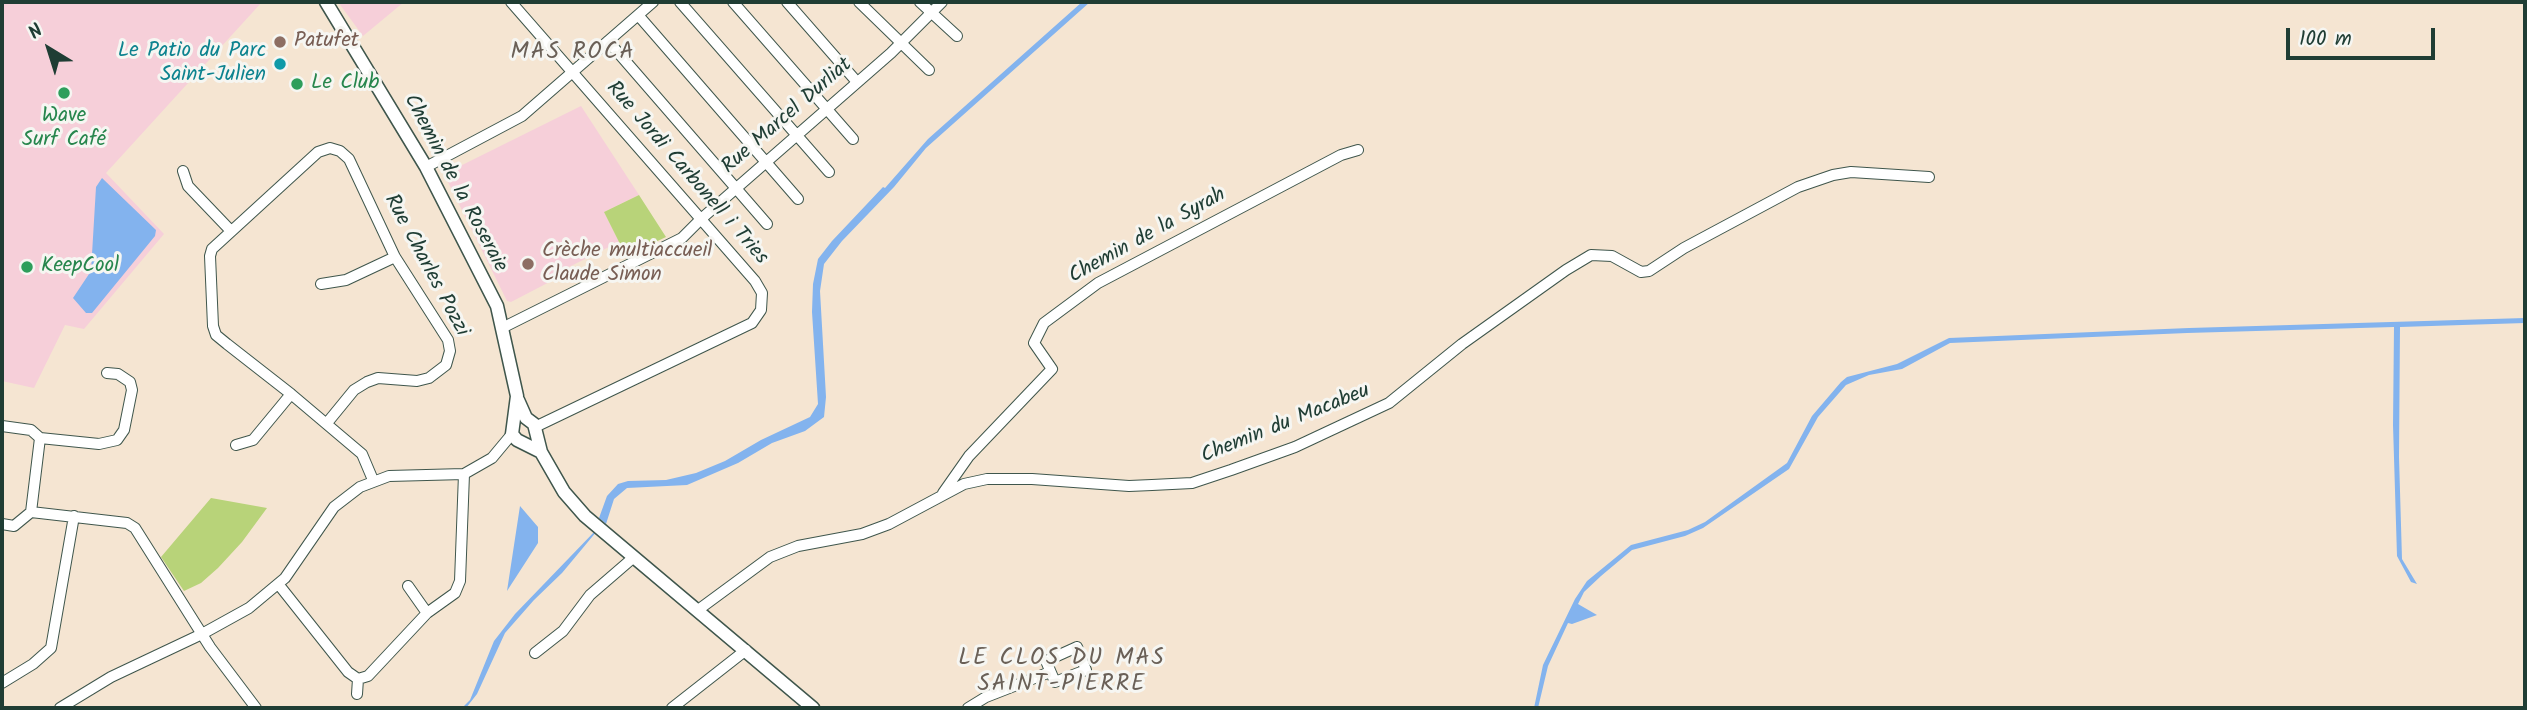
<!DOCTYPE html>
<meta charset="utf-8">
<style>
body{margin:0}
#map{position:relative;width:2527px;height:710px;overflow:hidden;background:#f5e5d2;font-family:Kalam,sans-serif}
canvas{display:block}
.frame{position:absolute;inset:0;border:4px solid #1f3d34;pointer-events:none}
.north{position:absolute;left:14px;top:14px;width:70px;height:70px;-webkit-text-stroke:5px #f6f6f2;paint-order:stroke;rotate:322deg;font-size:19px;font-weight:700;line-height:28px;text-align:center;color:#1f3d34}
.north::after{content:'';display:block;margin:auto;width:24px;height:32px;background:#1f3d34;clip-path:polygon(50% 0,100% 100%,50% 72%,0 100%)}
.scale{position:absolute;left:2286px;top:28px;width:149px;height:32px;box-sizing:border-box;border:4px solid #1f3d34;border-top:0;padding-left:9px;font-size:21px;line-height:24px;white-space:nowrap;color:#1f3d34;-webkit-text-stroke:5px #f6f6f2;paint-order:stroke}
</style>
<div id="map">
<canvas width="2527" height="710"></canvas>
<div class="frame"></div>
<div class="north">N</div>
<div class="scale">100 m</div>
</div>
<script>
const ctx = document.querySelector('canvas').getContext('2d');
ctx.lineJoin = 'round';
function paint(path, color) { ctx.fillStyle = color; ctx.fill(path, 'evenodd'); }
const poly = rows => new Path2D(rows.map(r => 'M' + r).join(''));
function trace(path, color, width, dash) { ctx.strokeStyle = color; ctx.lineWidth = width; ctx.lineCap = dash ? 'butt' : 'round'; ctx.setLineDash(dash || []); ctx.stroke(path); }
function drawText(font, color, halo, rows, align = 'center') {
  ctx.font = font + ' Kalam,sans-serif'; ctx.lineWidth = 6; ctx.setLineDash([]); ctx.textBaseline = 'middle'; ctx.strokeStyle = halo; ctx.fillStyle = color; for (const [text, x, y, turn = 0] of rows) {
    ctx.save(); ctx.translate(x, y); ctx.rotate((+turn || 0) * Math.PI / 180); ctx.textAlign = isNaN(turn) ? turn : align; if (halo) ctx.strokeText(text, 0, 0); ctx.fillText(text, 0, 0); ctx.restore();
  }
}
paint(poly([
 [2,2,262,2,106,173,164,234,84,329,65,325,34,388,2,381],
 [338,2,404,2,363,36],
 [581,106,639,195,604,212,619,242,561,271,561,276,511,302,507,301,444,174]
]), '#f6cfd9');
paint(poly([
 [639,195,666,237,626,256,604,212],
 [211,498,267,508,242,542,218,568,201,583,184,591,161,557]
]), '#b8d379');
paint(poly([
 [1082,2,1090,2,926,148,894,187,842,241,824,264,820,291,826,397,824,417,805,431,772,443,738,463,687,485,627,488,614,499,606,524,599,518,607,496,618,484,628,481,666,480,696,473,725,461,761,440,810,417,818,404,812,312,813,284,818,259,832,241,883,187,885,188,928,139],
 [102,178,156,230,155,236,92,313,86,313,73,298,91,271,96,187],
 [2525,318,2525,323,2400,327,2399,457,2402,559,2417,584,2411,582,2397,556,2393,425,2394,327,2187,333,1950,343,1902,369,1869,375,1846,385,1818,417,1789,469,1703,528,1685,536,1632,550,1601,576,1584,592,1578,604,1597,615,1572,624,1568,623,1548,666,1538,708,1534,708,1543,665,1575,599,1587,581,1631,545,1688,530,1705,522,1787,463,1812,416,1841,382,1847,377,1897,364,1949,338,2189,328],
 [520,506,538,527,538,543,507,591],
 [596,530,597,531,562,573,534,600,505,633,477,694,466,708,462,708,470,700,494,641,515,614]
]), '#83b3ee');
const minor = poly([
 [511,2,755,281,762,293,761,310,752,323,535,427],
 [680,2,829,172],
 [733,2,853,139],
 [787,2,857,82],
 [859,2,929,70],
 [920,2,957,36],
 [638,15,798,199],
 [608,41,767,224],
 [426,167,522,116,653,2],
 [183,171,188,186,231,231],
 [321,284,346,280,395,257],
 [502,328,682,238,701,219,891,53,942,2],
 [327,423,354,390,367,382,378,378,417,381,429,378,446,365,450,351,448,340,395,257,349,159,340,151,330,148,318,152,212,249,210,256,213,326,216,335,227,344,291,394,362,454,373,480],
 [2,426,31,430,40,438,31,512],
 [40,438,99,444,117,440,124,430,132,390,130,382,118,374,107,373],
 [236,445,253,440,291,394],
 [943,493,969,456,1052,369,1034,343,1044,323,1098,283,1341,155,1358,150],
 [2,524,14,526,31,512,127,523,135,528,210,647,256,708],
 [279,585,348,672,358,679,368,676,427,613,455,593,460,581,464,474],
 [408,586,427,613],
 [698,610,770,557,798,546,862,534,889,524,964,484,987,479,1032,479,1129,486,1152,485,1192,483,1231,470,1295,447,1389,403,1462,344,1566,270,1591,255,1612,256,1641,272,1649,271,1684,248,1798,187,1833,175,1851,172,1929,177],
 [1077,647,1086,670,1055,682,1046,661,1077,647],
 [535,653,563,631,590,595,634,557],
 [2,683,33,664,51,648,74,516],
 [357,694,358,679],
 [60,708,111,677,202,634,249,608,285,578,334,507,360,487,389,476,464,474,492,458,512,434],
 [672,708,746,650],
 [968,708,986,697,1050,672]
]);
const tertiary = poly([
 [326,2,426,167,497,306,517,396,512,434,517,440,541,452],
 [518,400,526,418,534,424,541,452,564,492,585,516,813,708]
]);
trace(minor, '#3f564c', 12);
trace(tertiary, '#3f564c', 15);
trace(minor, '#fff', 10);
trace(tertiary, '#fff', 12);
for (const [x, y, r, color] of [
 [280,42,7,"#8d6e63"],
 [280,64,7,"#0f9aa8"],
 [297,84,7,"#2e9e5b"],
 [64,93,7,"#2e9e5b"],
 [528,264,7,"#8d6e63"],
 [27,267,7,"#2e9e5b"]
]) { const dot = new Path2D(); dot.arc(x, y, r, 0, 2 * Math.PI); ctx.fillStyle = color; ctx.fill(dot); trace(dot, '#f6f6f2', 2.5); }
drawText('21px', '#785e54', '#f6f6f2', [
 ["Patufet",294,42],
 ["Crèche multiaccueil",542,252],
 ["Claude Simon",542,276]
], 'left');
drawText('21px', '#0d838f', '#f6f6f2', [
 ["Le Patio du Parc",266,52],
 ["Saint-Julien",266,76]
], 'right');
drawText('21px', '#27864d', '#f6f6f2', [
 ["Le Club",311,84],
 ["Wave",64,117,"center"],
 ["Surf Café",64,141,"center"],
 ["KeepCool",41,267]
], 'left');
drawText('21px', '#1f3d34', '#f6f6f2', [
 ["Rue Marcel Durliat",788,117,-41],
 ["Rue Jordi Carbonell i Tries",686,174,49],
 ["Chemin de la Roseraie",454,184,62],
 ["Chemin de la Syrah",1148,237,-29],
 ["Rue Charles Pozzi",425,266,62],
 ["Chemin du Macabeu",1286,425,-22]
]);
ctx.letterSpacing = '2px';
drawText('23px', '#6a6057', '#f6f6f2', [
 ["MAS ROCA",573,54],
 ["LE CLOS DU MAS",1062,660],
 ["SAINT-PIERRE",1062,686]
]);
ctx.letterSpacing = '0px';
</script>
